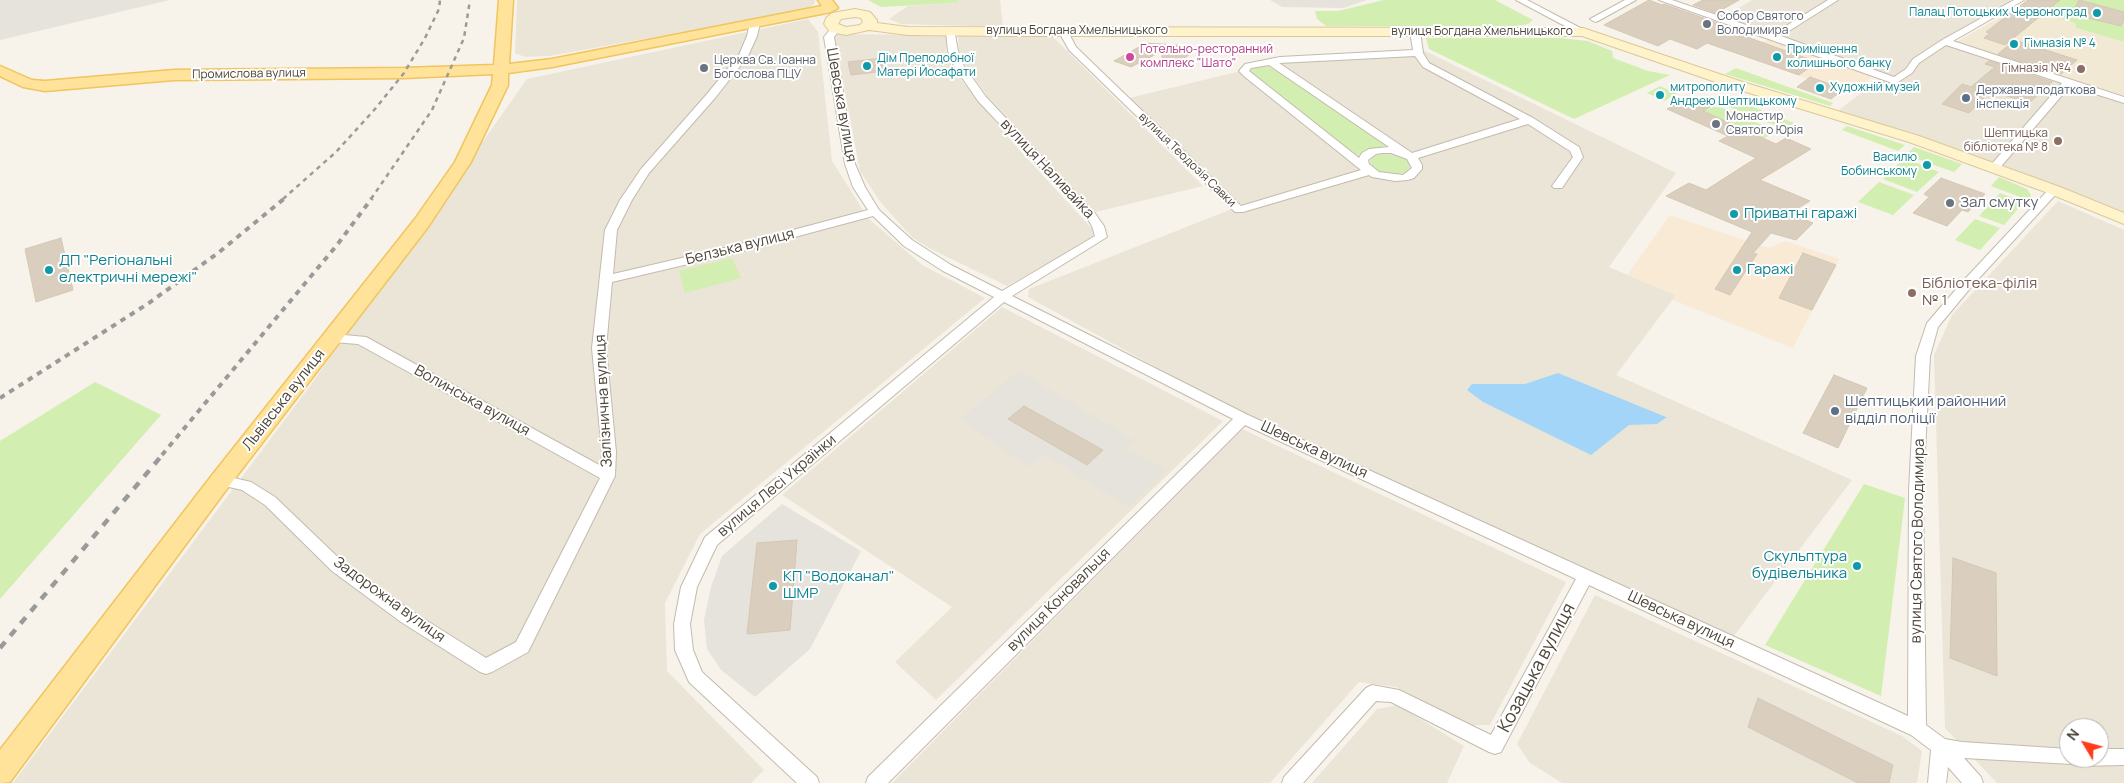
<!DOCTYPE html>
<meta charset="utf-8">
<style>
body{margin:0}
#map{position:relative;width:2124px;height:783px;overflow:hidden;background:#f7f3eb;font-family:Manrope,sans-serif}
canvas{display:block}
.north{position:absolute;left:2059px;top:718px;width:50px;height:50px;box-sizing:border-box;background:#fff;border:1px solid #b7b4af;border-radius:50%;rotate:307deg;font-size:14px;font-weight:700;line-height:20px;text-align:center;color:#4c4437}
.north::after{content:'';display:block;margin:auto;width:18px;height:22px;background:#ff3c19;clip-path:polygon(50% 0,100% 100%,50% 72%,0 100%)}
</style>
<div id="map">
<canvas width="2124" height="783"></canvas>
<div class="north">N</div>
</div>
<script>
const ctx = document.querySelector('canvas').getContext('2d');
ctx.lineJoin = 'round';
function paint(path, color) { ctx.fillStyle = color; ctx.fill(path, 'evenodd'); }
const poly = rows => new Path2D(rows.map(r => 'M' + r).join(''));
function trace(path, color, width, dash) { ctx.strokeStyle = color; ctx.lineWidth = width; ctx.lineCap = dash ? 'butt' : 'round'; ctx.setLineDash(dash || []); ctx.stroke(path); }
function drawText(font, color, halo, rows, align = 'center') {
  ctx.font = font + ' Manrope,sans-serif'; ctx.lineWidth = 4; ctx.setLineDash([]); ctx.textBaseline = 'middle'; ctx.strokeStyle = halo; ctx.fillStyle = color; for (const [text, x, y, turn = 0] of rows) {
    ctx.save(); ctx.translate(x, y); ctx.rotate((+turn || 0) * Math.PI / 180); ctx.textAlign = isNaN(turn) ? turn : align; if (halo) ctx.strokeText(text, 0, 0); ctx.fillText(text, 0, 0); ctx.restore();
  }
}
paint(poly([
 [517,0,815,0,815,3,807,10,549,56,525,57,515,53],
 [959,0,1000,0,1003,27,901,24,889,19,908,6,956,3],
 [1752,0,2011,0,1940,42,2124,102,2124,215,2013,169,1943,145,1835,113,1885,75,1722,18],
 [808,19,818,32,832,161,868,218,922,265,985,298,700,534,665,603,667,671,764,770,751,783,13,783,310,386,527,79],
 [834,34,947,35,946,51,952,68,977,100,1021,152,1096,233,1092,239,1007,286,933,250,913,238,881,203,860,171],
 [1051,35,1203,186,1096,212,988,97,966,66,959,50,958,36],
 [1423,50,1676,173,1609,267,1676,295,1616,375,1852,480,1733,637,1218,401,1028,297,1029,289,1242,205,1129,98,1299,57],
 [2058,201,2124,230,2124,783,1997,783,1945,728,1934,355,1952,315],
 [2069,728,2099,728,2099,758,2069,758],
 [1002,307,1223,421,936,700,895,662,952,607,782,495],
 [1242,429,1566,582,1490,725,1467,725,1396,687,1359,682,1270,783,892,783],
 [1595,595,1902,736,1922,751,1917,783,1562,783,1530,763,1517,744],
 [1398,705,1464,746,1447,783,1312,783,1377,709]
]), '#ebe5d8');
paint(poly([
 [1770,39,1874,75,1853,92,1810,77,1808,79,1736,53],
 [1670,215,1768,248,1786,241,1839,259,1793,348,1673,300,1675,295,1627,275]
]), '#f9ead5');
paint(poly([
 [0,0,170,0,0,40],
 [1270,0,1367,0,1343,8,1282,7],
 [1019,371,1133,440,1126,449,1166,470,1129,507,1044,455,1029,467,960,419],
 [782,504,861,551,810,649,755,697,721,670,707,649,704,620,711,587,722,556]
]), '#e6e2dc');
paint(poly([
 [2021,6,2075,23,2076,28,2124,42,2124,96,1954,43]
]), '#f1e9d3');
paint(poly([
 [868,0,959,0,956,3,881,7],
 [1384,0,1495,0,1533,20,1528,24,1515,26,1326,26,1317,19,1315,11,1338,11],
 [2026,0,2124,0,2124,42,2076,28,2075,23,2021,6,2028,1],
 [1426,38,1560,38,1588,41,1612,51,1613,58,1648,71,1670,75,1574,119,1429,49],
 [1263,66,1273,69,1384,143,1384,146,1359,154,1352,153,1252,76,1251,70,1256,67],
 [1736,68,1833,103,1830,106,1725,74],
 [1660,86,1677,94,1664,101,1647,93],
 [1729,98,1766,112,1794,123,1788,127,1782,127,1766,122,1723,104],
 [1714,107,1723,108,1769,128,1772,130,1770,135,1764,138,1703,111],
 [1847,126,1905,145,1898,151,1842,130],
 [1914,147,1962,164,1954,172,1906,155],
 [1382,154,1402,157,1408,162,1410,167,1406,172,1398,174,1378,171,1372,166,1371,161,1374,156],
 [1904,158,1939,172,1917,192,1883,179],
 [1999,177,2027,189,2031,195,2028,200,1991,186],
 [1879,182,1914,195,1893,215,1858,202],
 [2000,193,2024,202,2004,225,1979,216],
 [1975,219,2000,228,1980,250,1955,240],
 [732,258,741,278,685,293,679,271],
 [95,382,161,415,0,599,0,441],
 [1864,484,1905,498,1881,696,1765,645]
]), '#d2eeb0');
paint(poly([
 [1558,373,1666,417,1667,417,1657,424,1629,425,1591,455,1483,402,1467,390,1472,384,1525,384]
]), '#a2d5f8');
const building = poly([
 [1649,0,1662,5,1664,4,1723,25,1719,27,1817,62,1799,75,1707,43,1697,49,1670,39,1658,46,1604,25,1649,0],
 [1703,0,1739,0,1716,13,1693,5,1703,0],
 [2028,0,2060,0,2005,45,1984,38,1990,33,1986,32,2028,0],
 [2079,0,2124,12,2124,20,2121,26,2072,14,2079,0],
 [2015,40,2077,60,2061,74,1998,54,2015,40],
 [1146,43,1177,45,1195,50,1180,62,1162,66,1162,51,1131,67,1114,61,1146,43],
 [883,58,886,71,851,75,848,62,883,58],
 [1989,61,2052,82,2029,103,1991,91,1969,113,1942,104,1962,84,1971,87,1995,67,1985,64,1989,61],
 [1810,77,1844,89,1831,99,1797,87,1810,77],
 [1690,97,1712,106,1703,111,1776,144,1786,138,1811,149,1760,180,1810,201,1790,213,1813,223,1796,240,1771,233,1753,253,1757,254,1730,295,1715,289,1752,232,1666,196,1689,183,1706,190,1756,158,1719,141,1728,136,1667,109,1690,97],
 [1941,178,1985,194,1968,212,1962,210,1947,226,1913,213,1929,197,1924,194,1941,178],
 [61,238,73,290,36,302,25,249,61,238],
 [1803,253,1836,265,1812,310,1779,298,1803,253],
 [1834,375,1867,388,1838,448,1803,433,1834,375],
 [1024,406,1103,450,1087,465,1008,419,1024,406],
 [797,540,790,630,747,634,757,543,797,540],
 [1953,558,1996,573,1997,676,1950,658,1953,558],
 [1758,698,1893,765,1889,783,1858,783,1748,727,1758,698]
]);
paint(building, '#dacfbf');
trace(building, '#d5c7b1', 1);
const street = poly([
 [1516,0,1527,0,1588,32,1586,34,1580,34,1516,0],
 [1625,0,1636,0,1598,21,1595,22,1590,19,1625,0],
 [1659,0,1672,0,1773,34,1828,0,1838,0,1781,36,1894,77,1906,69,1913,59,1942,40,2014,0,2024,0,1953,41,2124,97,2124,103,2070,86,1998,170,1994,171,1989,168,1990,166,2062,83,1946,45,1919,63,1912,73,1895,84,1659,0],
 [755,20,760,23,757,36,748,56,715,98,649,173,632,200,617,230,613,274,733,246,868,210,853,187,845,164,824,37,832,27,835,26,840,29,834,37,855,164,865,187,879,210,912,240,951,265,1002,291,1095,236,1092,226,1086,216,978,101,954,66,948,51,946,31,948,29,954,29,958,51,964,66,986,97,1094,212,1104,226,1107,237,1012,296,1248,415,1908,716,1909,490,1916,356,1927,323,1964,280,2050,188,2058,188,2060,190,2058,192,1972,286,1938,327,1930,356,1923,490,1926,725,1945,739,1962,742,2069,749,2069,758,2099,758,2099,749,2124,749,2124,765,2078,766,2072,764,1964,758,1981,777,1983,783,1962,783,1948,767,1946,783,1928,783,1931,750,1911,735,1589,585,1501,752,1495,754,1489,752,1391,702,1376,701,1303,783,1282,783,1284,777,1366,688,1372,685,1399,690,1491,735,1576,579,1245,425,888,783,866,783,868,777,1233,419,1004,302,717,545,697,587,690,624,693,650,702,672,817,777,819,783,797,783,689,682,675,650,674,624,681,587,705,537,994,297,943,271,904,246,873,216,739,252,612,282,606,348,616,452,615,476,528,652,492,672,486,674,480,672,401,622,332,571,265,505,242,490,216,484,214,480,216,476,221,475,251,482,275,497,344,563,413,612,486,658,516,642,600,478,358,344,333,342,326,338,333,334,366,337,601,466,602,452,592,348,605,230,620,200,641,169,707,94,739,55,747,36,750,23,755,20],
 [1415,28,1420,31,1423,53,1429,63,1533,118,1579,147,1583,157,1562,188,1554,188,1552,186,1573,157,1570,151,1528,124,1418,158,1422,165,1422,169,1414,178,1408,180,1395,181,1372,177,1369,175,1243,212,1235,212,1069,50,1059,32,1061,30,1067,30,1076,47,1241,206,1361,170,1245,77,1239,71,1245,64,1280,57,1413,50,1410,31,1415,28],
 [1415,56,1423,67,1520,119,1412,153,1279,63,1415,56],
 [1269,65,1389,147,1369,149,1362,153,1359,158,1249,71,1251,68,1269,65],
 [1382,153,1391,153,1407,159,1412,168,1403,175,1379,172,1369,164,1368,160,1376,154,1382,153]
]);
const secondary = poly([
 [855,9,870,12,877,20,877,23,908,27,1583,28,1743,82,1919,136,2060,187,2124,213,2124,224,2048,193,1909,142,1733,88,1582,36,1010,36,908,35,869,30,846,35,830,32,824,24,826,18,832,13,855,9],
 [855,17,861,18,863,22,860,25,846,27,838,24,841,19,855,17]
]);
const primary = poly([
 [499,0,513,0,509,64,552,59,822,6,818,0,832,0,838,8,831,12,552,67,508,73,508,85,471,162,428,227,229,486,10,782,0,783,0,750,213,474,415,219,455,162,492,85,493,74,404,78,174,80,45,91,23,87,0,76,0,66,32,80,45,81,174,70,404,68,494,65,499,0]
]);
trace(street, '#c3bbac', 2);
trace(secondary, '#dbc896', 2);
trace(primary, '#f0c55f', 3);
paint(street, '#fff');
paint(secondary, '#fff3cc');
paint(primary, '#ffe39b');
trace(poly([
 [283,199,336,152,375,109,404,73,425,38,439,9,440,0],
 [371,199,432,110,464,38,470,0]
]), '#9a9a9a', 2.5, [4.5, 4.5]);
trace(poly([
 [0,398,149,303,218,253,285,198],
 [162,455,337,245,372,198]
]), '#9a9a9a', 4, [5.5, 5.5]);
trace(poly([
 [0,648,163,454]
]), '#9a9a9a', 4.5, [8, 8]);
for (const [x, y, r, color] of [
 [2097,13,5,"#0f9aa8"],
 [1707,24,5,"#6b7280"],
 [2014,44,5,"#0f9aa8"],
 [1130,57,5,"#d1479c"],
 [1777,57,5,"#0f9aa8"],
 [867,66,5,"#0f9aa8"],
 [704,68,5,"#6b7280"],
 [2081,69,5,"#8d6e63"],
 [1820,88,5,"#0f9aa8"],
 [1660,95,5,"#0f9aa8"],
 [1966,98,5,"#5c6f8a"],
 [1716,124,5,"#6b7280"],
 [2058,141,5,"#8d6e63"],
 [1927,165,5,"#0f9aa8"],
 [1950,203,5,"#6b7280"],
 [1734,214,5,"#0f9aa8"],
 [49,270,5,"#0f9aa8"],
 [1737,270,5,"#0f9aa8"],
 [1912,293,5,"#8d6e63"],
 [1835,411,5,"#5c6f8a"],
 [1857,566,5,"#0f9aa8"],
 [773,586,5,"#0f9aa8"]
]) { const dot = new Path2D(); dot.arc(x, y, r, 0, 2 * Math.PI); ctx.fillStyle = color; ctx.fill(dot); trace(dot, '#fff', 2); }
drawText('12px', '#0d838f', '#fff', [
 ["Палац Потоцьких Червоноград",2087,13,"right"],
 ["Гімназія № 4",2024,44],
 ["Приміщення",1787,50],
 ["колишнього банку",1787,64],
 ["Дім Преподобної",877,59],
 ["Матері Йосафати",877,73],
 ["митрополиту",1670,88],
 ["Андрею Шептицькому",1670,102],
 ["Художній музей",1830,88],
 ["Василю",1917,158,"right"],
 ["Бобинському",1917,172,"right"]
], 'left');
drawText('12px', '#5b616d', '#fff', [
 ["Собор Святого",1717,17],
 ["Володимира",1717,31],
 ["Церква Св. Іоанна",714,61],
 ["Богослова ПЦУ",714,75],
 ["Монастир",1726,117],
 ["Святого Юрія",1726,131]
], 'left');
drawText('12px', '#4c4437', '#fff', [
 ["вулиця Богдана Хмельницького",1077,31],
 ["вулиця Богдана Хмельницького",1482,32],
 ["Промислова вулиця",249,74,-1],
 ["вулиця Теодозія Савки",1187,160,44]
]);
drawText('12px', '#b23c85', '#fff', [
 ["Готельно-ресторанний",1140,50],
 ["комплекс \"Шато\"",1140,64]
], 'left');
drawText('12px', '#785e54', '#fff', [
 ["Гімназія №4",2071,69],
 ["Шептицька",2048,134],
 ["бібліотека № 8",2048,148]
], 'right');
drawText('12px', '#4e5e75', '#fff', [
 ["Державна податкова",1976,91],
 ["інспекція",1976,105]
], 'left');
drawText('15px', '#4c4437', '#fff', [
 ["Шевська вулиця",841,105,80],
 ["вулиця Наливайка",1047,169,47],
 ["Белзька вулиця",740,247,-14],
 ["Львівська вулиця",284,400,-52],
 ["Волинська вулиця",472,401,29],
 ["Залізнична вулиця",604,401,-93],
 ["Шевська вулиця",1314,450,25],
 ["вулиця Лесі Українки",777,486,-40],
 ["вулиця Святого Володимира",1918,541,-89],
 ["Задорожна вулиця",389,600,36],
 ["вулиця Коновальця",1059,600,-45],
 ["Шевська вулиця",1681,620,25]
]);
drawText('15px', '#5b616d', '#fff', [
 ["Зал смутку",1960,203]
], 'left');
drawText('15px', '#0d838f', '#fff', [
 ["Приватні гаражі",1744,214],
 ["ДП \"Регіональні",59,261],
 ["електричні мережі\"",59,278],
 ["Гаражі",1747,270],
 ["Скульптура",1847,557,"right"],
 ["будівельника",1847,574,"right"],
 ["КП \"Водоканал\"",783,577],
 ["ШМР",783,594]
], 'left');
drawText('15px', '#785e54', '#fff', [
 ["Бiблiотека-фiлiя",1922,284],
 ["№ 1",1922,301]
], 'left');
drawText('15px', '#4e5e75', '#fff', [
 ["Шептицький районний",1845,402],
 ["відділ поліції",1845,419]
], 'left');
drawText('18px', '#4c4437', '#fff', [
 ["Козацька вулиця",1537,668,-62]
]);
</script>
